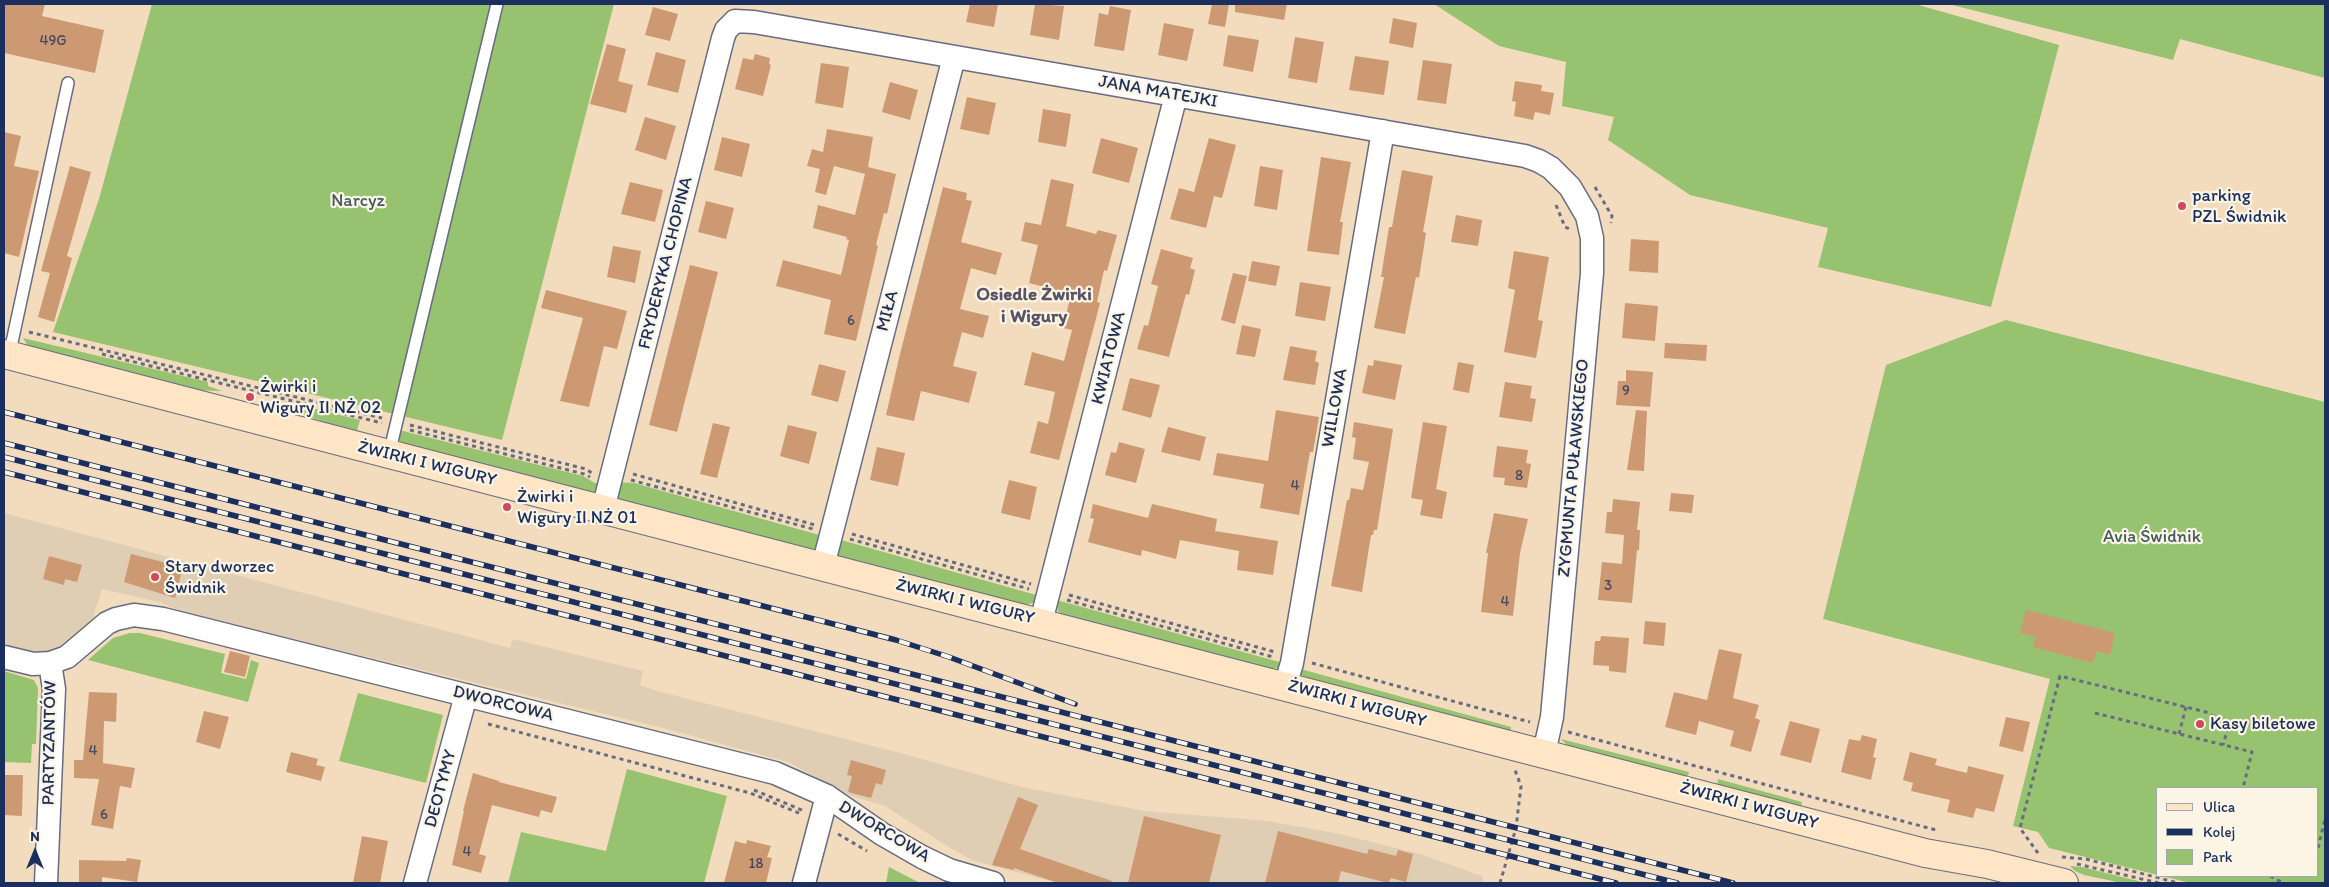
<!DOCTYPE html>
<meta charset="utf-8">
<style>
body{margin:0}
#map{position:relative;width:2329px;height:887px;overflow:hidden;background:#f3dcbe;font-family:Itim,sans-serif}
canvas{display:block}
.frame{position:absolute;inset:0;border:5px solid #1b2f5e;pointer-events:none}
.legend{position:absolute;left:2156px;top:787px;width:162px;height:90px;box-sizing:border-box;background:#fcf5e5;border:1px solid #a2a6af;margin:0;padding:6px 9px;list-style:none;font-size:15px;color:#1b2f5e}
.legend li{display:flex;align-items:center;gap:10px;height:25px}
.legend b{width:25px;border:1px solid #a2a6af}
.north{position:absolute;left:10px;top:827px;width:50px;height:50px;-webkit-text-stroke:4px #fcf5e5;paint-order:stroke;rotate:0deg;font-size:14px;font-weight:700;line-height:20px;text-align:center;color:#1b2f5e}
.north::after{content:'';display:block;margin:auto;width:18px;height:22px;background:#1b2f5e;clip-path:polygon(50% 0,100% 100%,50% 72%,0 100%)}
</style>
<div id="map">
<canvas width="2329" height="887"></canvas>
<div class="frame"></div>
<ul class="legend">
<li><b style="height:6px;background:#fde5c5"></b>Ulica</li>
<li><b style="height:6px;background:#1b2f5e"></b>Kolej</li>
<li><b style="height:14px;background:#97c270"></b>Park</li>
</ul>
<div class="north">N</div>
</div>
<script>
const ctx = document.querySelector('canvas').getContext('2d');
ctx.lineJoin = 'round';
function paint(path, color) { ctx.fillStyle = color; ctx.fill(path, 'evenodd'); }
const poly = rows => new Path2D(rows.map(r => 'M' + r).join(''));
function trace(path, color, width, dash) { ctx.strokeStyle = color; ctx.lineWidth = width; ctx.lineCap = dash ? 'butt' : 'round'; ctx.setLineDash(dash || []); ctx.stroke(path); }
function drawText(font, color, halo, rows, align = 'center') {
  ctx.font = font + ' Itim,sans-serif'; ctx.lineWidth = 4.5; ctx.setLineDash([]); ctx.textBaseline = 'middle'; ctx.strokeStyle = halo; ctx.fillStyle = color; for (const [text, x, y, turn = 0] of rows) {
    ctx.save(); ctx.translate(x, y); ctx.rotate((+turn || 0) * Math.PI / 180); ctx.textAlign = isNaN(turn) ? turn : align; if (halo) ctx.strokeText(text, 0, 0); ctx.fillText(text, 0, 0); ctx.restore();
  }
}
paint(poly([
 [4,513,510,648,513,639,643,671,640,685,657,691,904,754,1022,787,1145,811,1268,821,1340,834,1420,854,1482,876,1483,883,1058,883,974,861,947,846,885,806,849,795,788,762,663,728,186,613,159,602,102,589,91,623,70,643,53,653,36,654,4,647]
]), '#dfcdb4');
paint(poly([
 [152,4,614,4,502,440,53,332,99,199],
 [1434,4,1915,4,2059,45,1991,307,1818,267,1828,228,1690,195,1608,140,1614,117,1562,106,1566,62,1499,46],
 [1948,4,2325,4,2325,78,2180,39,2173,60],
 [2006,320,2325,402,2325,883,2191,883,2161,876,2318,876,2318,788,2158,788,2158,875,2049,848,2038,832,2013,826,2050,679,1823,619,1886,365],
 [23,338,208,382,208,386,222,391,184,390,29,348],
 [300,405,360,420,356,434,283,407,299,409],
 [399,430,583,476,595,483,604,483,596,492,591,493,401,444,398,436],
 [615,482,634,483,823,536,816,548,808,551,619,500,615,496],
 [834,538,1040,596,1036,602,1023,606,837,556],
 [1056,600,1075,605,1283,663,1280,668,1268,669,1065,617,1058,611],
 [130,633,140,633,225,654,221,673,246,679,251,660,259,663,248,702,88,660,113,638],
 [1297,668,1511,727,1510,733,1304,678],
 [4,671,34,680,38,688,36,744,32,744,31,763,4,762],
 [358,693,443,715,426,783,339,761],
 [1561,739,1689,772,1688,776,1686,778,1570,748],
 [627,769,727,796,704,883,508,883,521,832,606,851],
 [1718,779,1802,802,1801,806,1797,808,1717,786],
 [2070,866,2082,867,2146,883,2122,883,2084,875,2075,871],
 [889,867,920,883,886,883]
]), '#97c270');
paint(poly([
 [4,4,45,4,42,16,104,30,95,73,4,53],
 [970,4,998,4,994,27,966,22],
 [1035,4,1064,6,1059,40,1030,35],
 [1212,4,1229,4,1225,27,1208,24],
 [1235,4,1287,4,1284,20,1235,12],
 [1110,6,1131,10,1124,51,1094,46,1099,13,1108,15],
 [653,7,678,14,670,41,645,35],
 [1393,18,1417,23,1413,48,1389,43],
 [1164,23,1194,29,1187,61,1158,55],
 [1228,35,1259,40,1253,72,1223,66],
 [1295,37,1324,42,1317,83,1288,78],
 [607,44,626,49,618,81,633,85,626,113,590,104],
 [656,52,686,60,678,93,647,85],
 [755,54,770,58,769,64,771,65,763,96,735,89,743,58,753,60],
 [1355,56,1389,61,1384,95,1349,90],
 [1423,60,1452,64,1446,104,1417,100],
 [821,63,849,67,843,108,815,103],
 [1515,81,1542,85,1541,91,1554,93,1550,115,1535,112,1533,120,1514,116,1516,102,1512,101],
 [890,82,918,90,910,120,882,112],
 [967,97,996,103,989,135,960,129],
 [1043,109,1071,114,1066,147,1038,142],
 [645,117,676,126,666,160,635,150],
 [827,129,873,137,868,167,896,174,887,214,884,213,876,245,878,246,856,341,824,334,831,300,776,286,783,260,841,275,849,240,846,239,847,237,813,228,818,205,855,215,865,174,834,166,826,195,815,192,820,169,807,166,812,149,823,152],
 [4,132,21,136,14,166,39,171,19,257,4,253],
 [722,137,750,144,742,177,714,170],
 [1101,138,1138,148,1129,183,1092,173],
 [1209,138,1236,145,1222,198,1214,196,1206,228,1170,219,1179,188,1194,192],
 [1321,157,1351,162,1340,222,1343,222,1339,255,1307,251],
 [70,166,91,172,67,256,72,258,54,322,38,317,50,273,41,271],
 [1260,166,1283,170,1277,210,1254,206],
 [1402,170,1433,176,1423,232,1426,233,1419,278,1416,277,1405,334,1374,328,1384,277,1381,277,1389,227,1392,227],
 [1051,179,1074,184,1066,226,1096,234,1098,230,1117,235,1107,271,1104,270,1097,302,1100,303,1059,460,1030,453,1038,421,1048,424,1055,392,1024,385,1032,352,1064,361,1072,330,1063,328,1071,294,1029,283,1038,245,1021,241,1025,222,1041,225],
 [630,182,663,190,655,222,621,214],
 [943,187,967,193,966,200,972,201,961,242,1002,253,996,275,971,268,960,309,989,316,983,338,962,332,953,366,977,372,969,403,921,391,914,421,886,415,900,354],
 [706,201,734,208,726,239,698,232],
 [1456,215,1482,220,1478,246,1451,242],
 [1631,239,1659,241,1658,273,1629,271],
 [613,246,641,251,635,283,607,277],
 [1161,249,1193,258,1190,268,1195,270,1189,295,1186,294,1169,357,1137,349,1144,325,1148,326,1158,286,1151,284],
 [1514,251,1549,257,1538,320,1543,321,1536,358,1504,352,1515,290,1508,288],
 [1252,261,1280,266,1276,286,1248,281],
 [690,265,718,272,677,432,649,425],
 [1233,273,1247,276,1235,324,1221,320],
 [1300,282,1331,287,1325,321,1295,316],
 [546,290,627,311,617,349,604,346,589,407,560,401,583,318,541,308],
 [1625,303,1658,306,1655,341,1622,338],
 [1242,325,1261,329,1255,357,1236,354],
 [1665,343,1707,345,1706,361,1664,358],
 [1290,346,1317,351,1315,361,1319,363,1315,385,1283,380],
 [1374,360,1402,365,1395,400,1362,393,1368,365,1373,366],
 [1458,362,1474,365,1469,393,1453,390],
 [819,364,846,371,838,402,811,395],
 [1626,370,1653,372,1650,407,1616,405,1618,381,1626,381],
 [1130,378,1160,385,1151,418,1122,410],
 [1505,382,1532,386,1530,398,1536,399,1532,422,1499,417],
 [1276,410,1319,417,1313,452,1310,452,1299,515,1260,508,1264,484,1213,475,1217,453,1268,461],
 [1636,410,1647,411,1644,471,1627,470],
 [1354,422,1393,429,1377,530,1374,530,1373,535,1371,535,1362,592,1331,586,1347,500,1349,500,1351,488,1363,490,1369,462,1353,459,1356,438,1352,437],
 [1423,422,1447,426,1436,489,1447,492,1442,519,1420,515,1423,500,1411,498],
 [713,423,730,427,717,478,700,474],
 [788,425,817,432,809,464,780,456],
 [1168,427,1206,437,1200,461,1161,452],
 [1119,442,1145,449,1136,483,1105,475,1111,452,1116,453],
 [1497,446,1528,450,1526,463,1531,464,1527,488,1504,485,1505,478,1493,477],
 [877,447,905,453,898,486,870,480],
 [1009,480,1037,487,1030,520,1001,513],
 [1671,493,1694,495,1692,513,1669,511],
 [1613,499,1640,502,1637,530,1640,530,1639,550,1637,550,1632,603,1598,600,1602,562,1622,564,1624,535,1605,533,1607,512,1612,512],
 [1093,504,1148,518,1152,504,1217,519,1215,531,1278,541,1273,575,1237,570,1239,551,1180,540,1176,559,1142,550,1141,556,1088,542,1094,519,1090,518],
 [1494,513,1528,519,1520,553,1513,616,1481,612,1488,553,1486,553],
 [131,554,183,567,175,598,124,582],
 [49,556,82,565,77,582,65,579,64,585,43,579],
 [2026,610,2115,633,2110,655,2096,651,2093,663,2033,647,2036,637,2020,633],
 [1645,621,1666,623,1664,646,1643,644],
 [1601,636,1629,638,1626,673,1609,671,1609,666,1593,665,1595,641,1600,641],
 [1719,649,1742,654,1733,698,1759,705,1755,718,1760,720,1751,752,1730,746,1734,731,1699,721,1696,735,1665,727,1674,692,1707,700],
 [230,651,250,656,245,677,224,672],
 [89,692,117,693,116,722,104,721,103,763,135,768,131,788,120,786,113,829,91,825,99,779,74,778,74,760,83,760],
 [204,711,229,717,220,749,196,742],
 [2006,717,2030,722,2023,752,1999,746],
 [1790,721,1820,729,1811,763,1780,755],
 [1862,735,1877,739,1873,757,1876,758,1871,780,1841,772,1849,739,1860,741],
 [291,752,318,759,316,765,325,767,321,781,286,772],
 [1910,752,1937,759,1935,765,1967,773,1968,766,2004,775,1994,812,1976,808,1973,818,1947,812,1950,800,1911,791,1913,783,1903,780],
 [851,760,886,770,882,785,876,783,871,798,848,792,852,776,847,775],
 [473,773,499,781,499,782,557,797,552,813,541,810,539,817,492,805,479,854,486,856,481,873,452,865,464,811,463,811],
 [4,775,23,775,22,816,4,815],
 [1018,797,1038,805,1020,849,1112,881,1111,883,1058,883,1014,868,1014,870,992,865],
 [1144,816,1221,835,1209,883,1128,883],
 [1278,831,1367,854,1369,849,1396,856,1398,850,1413,854,1406,882,1391,878,1388,883,1341,871,1338,883,1265,883],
 [362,836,388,841,380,883,353,883],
 [747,840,771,846,767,857,772,858,766,883,724,883,735,841,746,844],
 [127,858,141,860,137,882,102,877,102,883,79,883,79,860,126,861]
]), '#cc9972');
const lane = poly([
 [9,356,68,83],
 [389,454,497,4]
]);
const street = poly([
 [603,509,723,38,726,30,735,21,754,22,1525,156,1539,161,1551,168,1570,187,1587,216,1592,238,1592,273,1552,717,1544,753],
 [823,566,954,57],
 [1041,622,1176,95],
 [4,657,33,664,50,663,67,657,107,623,116,619,134,615,163,619,775,773,827,796,882,834,922,857,949,870,993,883],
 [1285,686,1292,663,1383,131],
 [46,883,54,689,50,663],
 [415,883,466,695],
 [804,883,827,796]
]);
const secondary = poly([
 [4,354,1925,853,1987,864,2064,883]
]);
trace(lane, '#676c80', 14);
trace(street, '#676c80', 25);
trace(secondary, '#676c80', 30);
trace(poly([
 [1595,187,1612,216,1611,223],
 [1556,205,1565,227,1570,229],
 [29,332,382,418],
 [102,354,382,423],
 [410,425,586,469,592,473],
 [410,430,584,474,590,477],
 [633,474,815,525],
 [631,480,813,529],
 [852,534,1031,584],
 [850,539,1029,589],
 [1069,595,1275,652],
 [1067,600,1273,657],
 [1312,663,1530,722],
 [2095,713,2252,752,2243,788],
 [488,724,750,793,801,814],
 [1568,732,1936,830],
 [2179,734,2186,707],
 [754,790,804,811],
 [838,834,867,851],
 [2318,848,2325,819],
 [2038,853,2020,828,2060,676,2206,712,2229,724,2223,745],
 [2062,857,2086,859,2178,883],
 [2077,864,2159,883],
 [2270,876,2283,883],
 [1500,883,1516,828,1521,786,1515,770]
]), '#676c80', 3, [4, 4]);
trace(lane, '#fff', 11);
trace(street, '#fff', 22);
trace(secondary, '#fde5c5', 28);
const rail = poly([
 [4,412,896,640,949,657,1075,704],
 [4,443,1733,883],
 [4,457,1677,883],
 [4,472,1616,883]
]);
trace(rail, '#1b2f5e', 5.5);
trace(rail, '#fcf5e5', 4, [11]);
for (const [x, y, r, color] of [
 [2182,206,5,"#d1495b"],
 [250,397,5,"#d1495b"],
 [507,507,5,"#d1495b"],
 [155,577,5,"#d1495b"],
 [2200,724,5,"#d1495b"]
]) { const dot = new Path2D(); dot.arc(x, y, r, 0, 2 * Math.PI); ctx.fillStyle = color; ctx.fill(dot); trace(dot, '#fcf5e5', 2); }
drawText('15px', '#474a63', null, [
 ["49G",53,41],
 ["6",851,321],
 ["9",1626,391],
 ["8",1519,476],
 ["4",1295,486],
 ["3",1608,586],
 ["4",1505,602],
 ["4",93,751],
 ["6",104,815],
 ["4",467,852],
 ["18",756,864]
]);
drawText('18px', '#1b2f5e', '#fcf5e5', [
 ["JANA MATEJKI",1158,92,10],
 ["FRYDERYKA CHOPINA",666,263,-76],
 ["MIŁA",888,311,-75],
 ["KWIATOWA",1109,358,-76],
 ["WILLOWA",1335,408,-80],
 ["ŻWIRKI I WIGURY",427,464,14],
 ["ZYGMUNTA PUŁAWSKIEGO",1574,468,-85],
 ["ŻWIRKI I WIGURY",965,602,14],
 ["DWORCOWA",503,704,14],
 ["ŻWIRKI I WIGURY",1357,704,15],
 ["PARTYZANTÓW",50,743,-89],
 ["DEOTYMY",441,789,-75],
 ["ŻWIRKI I WIGURY",1749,806,15],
 ["DWORCOWA",884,832,31]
]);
drawText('18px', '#1b2f5e', '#fcf5e5', [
 ["parking",2192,196],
 ["PZL Świdnik",2192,217],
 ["Żwirki i",260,387],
 ["Wigury II NŻ 02",260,408],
 ["Żwirki i",517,497],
 ["Wigury II NŻ 01",517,518],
 ["Stary dworzec",165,567],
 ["Świdnik",165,588],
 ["Kasy biletowe",2210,724]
], 'left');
drawText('18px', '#405b63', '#fcf5e5', [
 ["Narcyz",358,201],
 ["Avia Świdnik",2152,537]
]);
drawText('bold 19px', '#595465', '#fcf5e5', [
 ["Osiedle Żwirki",1034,295],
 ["i Wigury",1034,317]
]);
</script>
